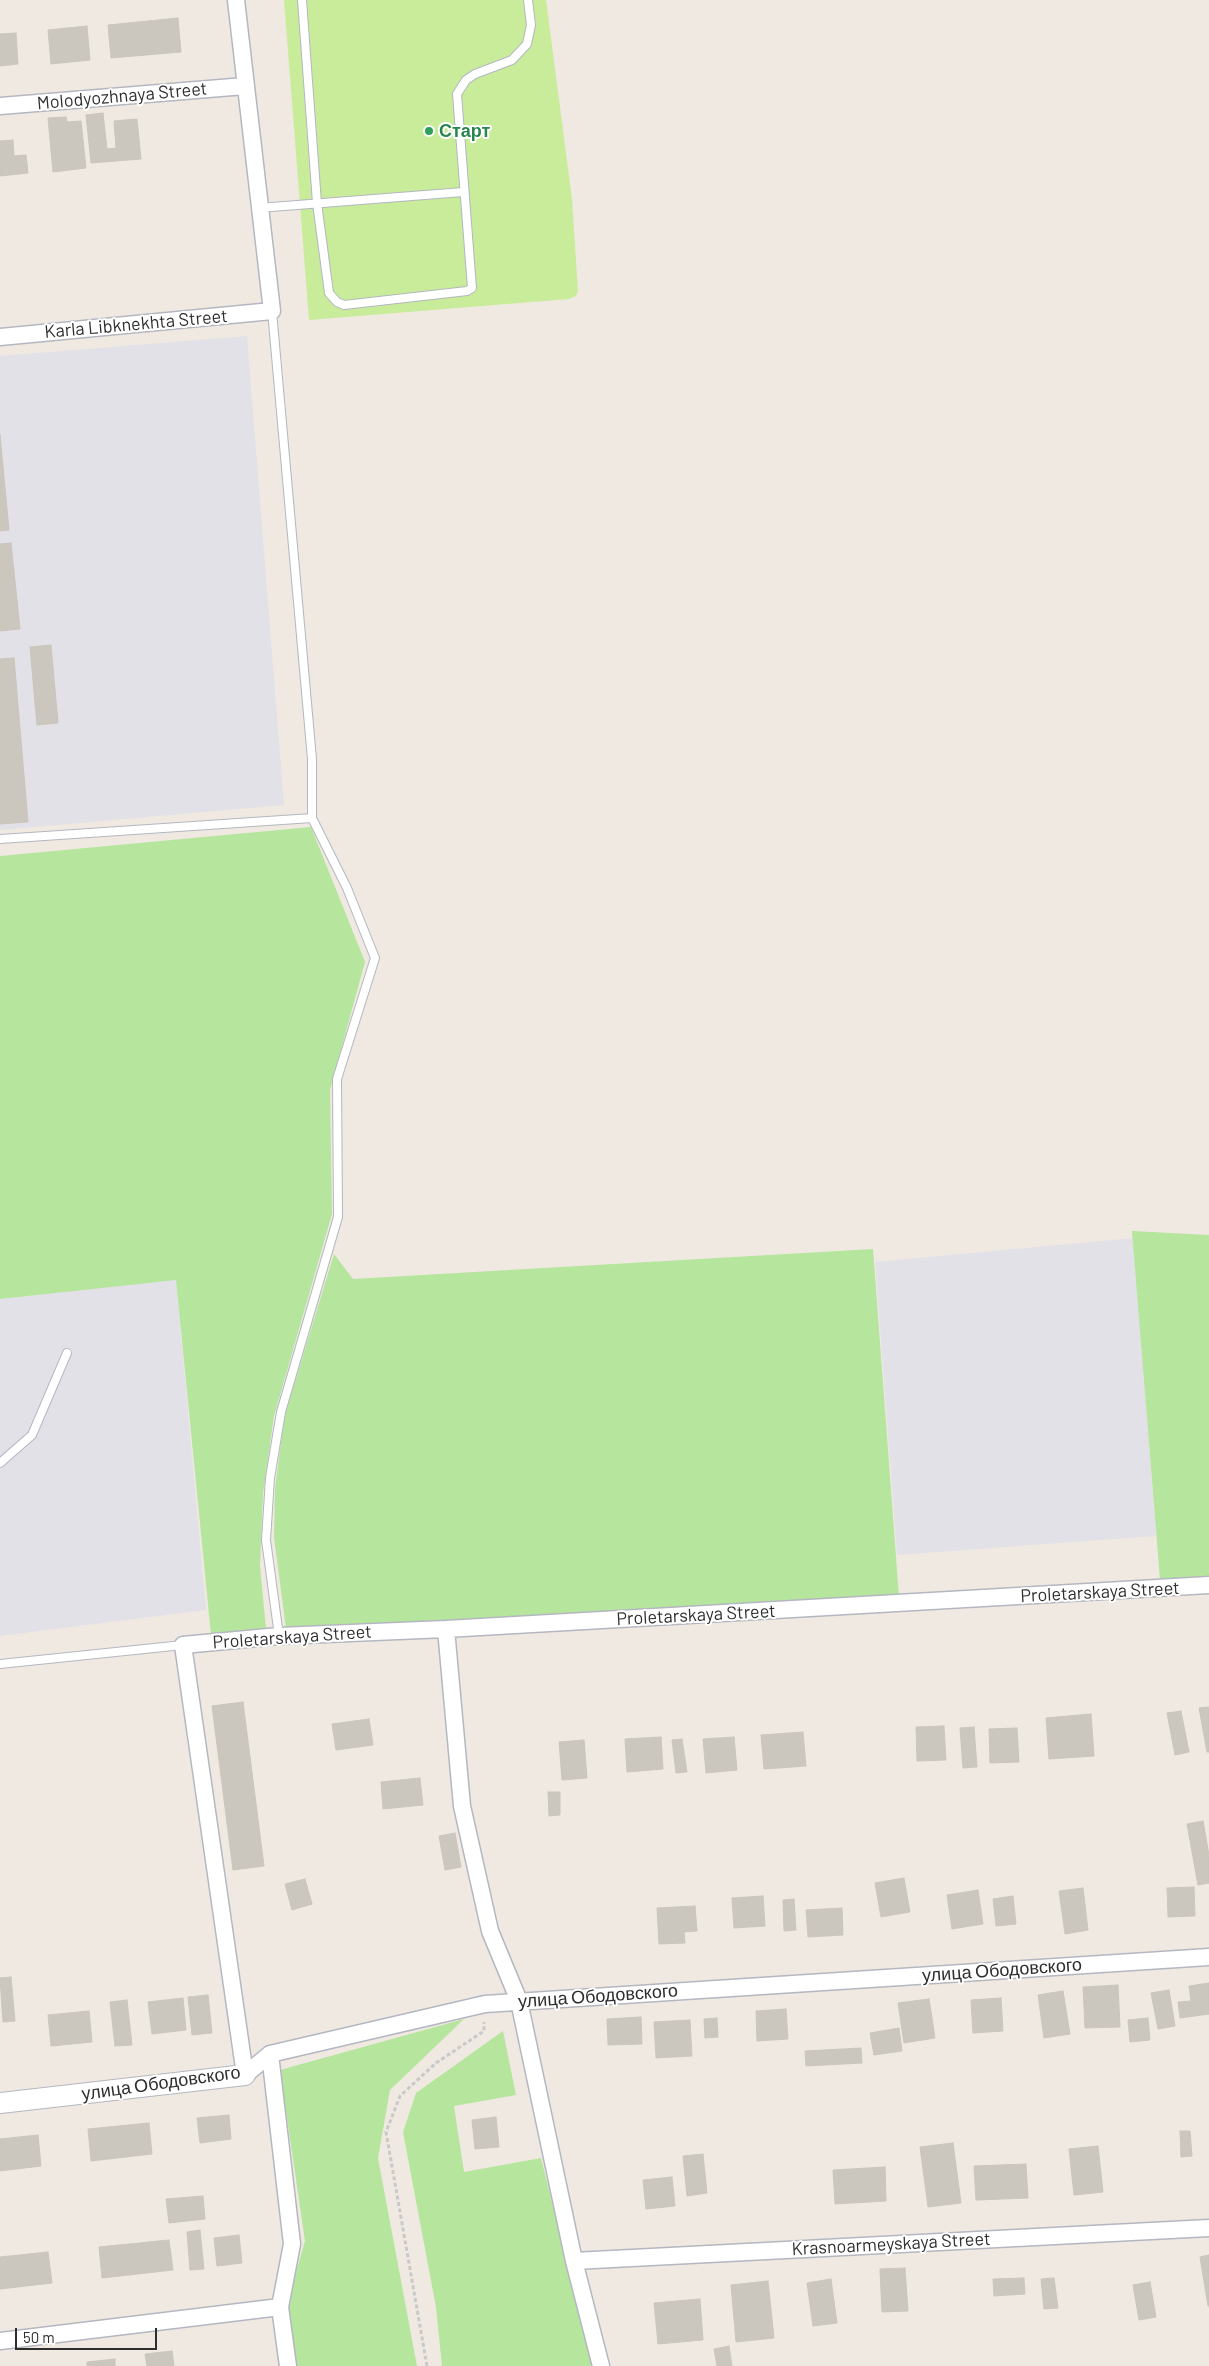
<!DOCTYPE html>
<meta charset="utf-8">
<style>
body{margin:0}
#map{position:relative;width:1209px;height:2366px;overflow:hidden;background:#efe9e1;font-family:Barlow,sans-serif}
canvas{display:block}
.scale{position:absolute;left:15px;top:2328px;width:142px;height:22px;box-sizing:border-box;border:2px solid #2e2e2e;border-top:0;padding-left:6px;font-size:15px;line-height:18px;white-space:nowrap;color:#2e2e2e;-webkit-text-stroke:4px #fff;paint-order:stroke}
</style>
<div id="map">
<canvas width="1209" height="2366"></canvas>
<div class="scale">50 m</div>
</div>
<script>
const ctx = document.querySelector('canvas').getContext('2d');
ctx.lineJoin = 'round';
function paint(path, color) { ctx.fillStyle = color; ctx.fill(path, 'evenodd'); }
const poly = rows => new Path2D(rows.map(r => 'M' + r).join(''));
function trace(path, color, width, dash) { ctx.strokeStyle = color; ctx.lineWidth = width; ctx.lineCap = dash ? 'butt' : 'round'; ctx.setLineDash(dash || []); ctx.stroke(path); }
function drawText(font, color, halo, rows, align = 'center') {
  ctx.font = font + ' Barlow,sans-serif'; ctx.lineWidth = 4; ctx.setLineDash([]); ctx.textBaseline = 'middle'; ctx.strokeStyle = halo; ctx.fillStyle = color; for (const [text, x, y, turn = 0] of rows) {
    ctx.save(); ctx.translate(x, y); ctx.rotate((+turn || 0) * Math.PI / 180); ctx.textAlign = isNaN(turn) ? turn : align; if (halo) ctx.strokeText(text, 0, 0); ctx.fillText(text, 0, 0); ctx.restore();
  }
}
paint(poly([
 [247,336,284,805,0,830,0,356],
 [1134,1238,1156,1536,897,1555,875,1262],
 [176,1279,206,1610,0,1636,0,1299]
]), '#e3e1e8');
paint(poly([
 [311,827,365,962,330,1090,332,1214,274,1416,263,1494,260,1566,266,1629,211,1635,176,1280,0,1299,0,856],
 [1132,1231,1209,1235,1209,1577,1160,1580],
 [873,1249,899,1597,286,1628,274,1538,275,1489,284,1418,334,1254,353,1279],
 [464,2019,390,2090,378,2158,417,2366,296,2366,287,2303,305,2241,280,2070],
 [503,2031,516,2095,454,2106,464,2172,541,2158,593,2366,442,2366,436,2307,403,2132,416,2093]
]), '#b6e59e');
paint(poly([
 [284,0,546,0,572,199,578,291,576,296,569,299,309,320]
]), '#c9ec9a');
const building = poly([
 [178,18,181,52,111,58,108,25,178,18],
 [87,26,90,60,51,64,48,30,87,26],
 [16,33,18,64,0,66,0,34,16,33],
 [103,113,107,149,116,148,114,121,137,119,141,159,91,163,86,115,103,113],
 [66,117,67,122,81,121,86,168,53,172,48,118,66,117],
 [13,140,14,156,26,155,28,173,0,176,0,141,13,140],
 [0,435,9,530,0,531,0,435],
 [11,543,20,629,0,631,0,544,11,543],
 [51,645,58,723,37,725,30,647,51,645],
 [14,658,28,822,0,824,0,659,14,658],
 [243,1702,264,1866,233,1870,212,1706,243,1702],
 [1209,1707,1209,1752,1207,1752,1199,1708,1209,1707],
 [1181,1711,1189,1752,1175,1755,1167,1713,1181,1711],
 [1091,1714,1094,1756,1049,1759,1046,1718,1091,1714],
 [369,1719,373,1745,336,1750,332,1724,369,1719],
 [944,1726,946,1760,917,1761,916,1727,944,1726],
 [974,1727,977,1767,963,1768,960,1728,974,1727],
 [1017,1728,1019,1762,990,1763,989,1729,1017,1728],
 [803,1732,806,1766,764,1769,761,1735,803,1732],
 [661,1737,663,1769,627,1772,625,1739,661,1737],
 [734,1737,737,1770,706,1773,703,1739,734,1737],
 [682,1739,687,1772,676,1773,672,1740,682,1739],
 [584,1740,587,1778,562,1780,559,1742,584,1740],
 [420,1778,423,1805,383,1809,381,1782,420,1778],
 [548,1792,560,1792,560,1815,549,1816,548,1792],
 [1203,1821,1209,1855,1209,1883,1198,1885,1187,1824,1203,1821],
 [455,1833,461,1867,445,1870,439,1836,455,1833],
 [904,1878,910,1912,881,1917,875,1883,904,1878],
 [305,1879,312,1904,292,1910,285,1884,305,1879],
 [1194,1887,1195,1916,1168,1917,1167,1888,1194,1887],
 [1083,1888,1088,1930,1065,1934,1059,1891,1083,1888],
 [978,1890,983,1924,952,1929,947,1895,978,1890],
 [763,1896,765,1926,734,1928,732,1898,763,1896],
 [1013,1896,1016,1924,996,1926,993,1899,1013,1896],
 [794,1899,796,1930,784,1931,783,1900,794,1899],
 [695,1906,697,1931,684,1932,685,1943,659,1944,657,1908,695,1906],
 [842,1908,843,1935,808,1937,806,1910,842,1908],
 [11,1977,15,2021,3,2022,0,1978,11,1977],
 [1209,1983,1209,2014,1180,2018,1178,2002,1191,2001,1189,1986,1209,1983],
 [1118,1985,1120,2027,1085,2028,1083,1987,1118,1985],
 [1169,1990,1175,2026,1158,2029,1151,1993,1169,1990],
 [1063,1991,1070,2034,1044,2038,1038,1995,1063,1991],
 [208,1995,212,2033,192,2035,188,1997,208,1995],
 [183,1998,186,2030,152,2034,148,2002,183,1998],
 [1001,1998,1003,2031,973,2033,971,2000,1001,1998],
 [929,1999,935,2038,904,2043,898,2003,929,1999],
 [127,2000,132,2045,115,2046,110,2002,127,2000],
 [786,2009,788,2039,757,2041,756,2011,786,2009],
 [89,2011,92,2042,51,2046,48,2015,89,2011],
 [641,2017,642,2044,608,2045,607,2019,641,2017],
 [717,2018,718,2037,705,2038,704,2019,717,2018],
 [1148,2018,1150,2040,1130,2042,1128,2020,1148,2018],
 [690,2020,692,2056,656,2058,654,2022,690,2020],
 [899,2028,902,2051,874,2055,870,2033,899,2028],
 [861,2048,862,2063,806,2066,805,2051,861,2048],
 [229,2115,231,2139,200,2143,197,2118,229,2115],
 [496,2117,499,2147,475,2149,472,2120,496,2117],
 [149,2123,152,2154,91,2161,88,2129,149,2123],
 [1180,2131,1190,2131,1192,2156,1181,2157,1180,2131],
 [38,2135,41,2166,0,2171,0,2139,38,2135],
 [953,2143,961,2203,928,2207,920,2147,953,2143],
 [1098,2146,1103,2192,1074,2195,1069,2149,1098,2146],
 [703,2154,707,2193,687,2196,683,2156,703,2154],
 [1026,2164,1028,2198,976,2200,974,2166,1026,2164],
 [885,2167,886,2201,835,2204,833,2170,885,2167],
 [672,2177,675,2206,646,2209,643,2180,672,2177],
 [203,2196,205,2219,169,2223,166,2199,203,2196],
 [200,2230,204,2269,190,2270,187,2232,200,2230],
 [239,2235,242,2263,217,2266,214,2238,239,2235],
 [169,2240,173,2270,102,2278,99,2247,169,2240],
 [48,2252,52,2283,0,2289,0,2257,48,2252],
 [1209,2255,1209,2306,1208,2306,1200,2257,1209,2255],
 [905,2268,908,2311,882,2312,880,2269,905,2268],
 [1024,2278,1025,2294,994,2296,993,2279,1024,2278],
 [1054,2278,1058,2308,1044,2309,1041,2279,1054,2278],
 [831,2279,837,2323,813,2326,807,2283,831,2279],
 [768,2281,774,2338,736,2342,731,2285,768,2281],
 [1150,2282,1156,2317,1139,2320,1133,2285,1150,2282],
 [700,2299,703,2340,658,2344,654,2303,700,2299],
 [729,2346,732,2366,717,2366,714,2349,729,2346],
 [172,2351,174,2366,147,2366,145,2354,172,2351],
 [115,2359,115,2366,87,2366,87,2362,115,2359]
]);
paint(building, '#cbc7bf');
trace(building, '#cbc5ba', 1);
const service = poly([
 [302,0,317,203,329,293,337,302,344,305,467,291,472,288,457,94,466,80,475,74,512,60,527,44,531,25,528,0],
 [259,208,463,192],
 [272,311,312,759,312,818,347,888,375,958,337,1079,338,1217,281,1412,270,1478,266,1540,279,1636],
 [0,839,312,818],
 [0,1463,32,1435,67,1353],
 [0,1664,183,1645]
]);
const minor = poly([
 [0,106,245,86],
 [0,337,272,311,236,0],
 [446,1629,462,1806,490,1931,519,2001,574,2261,601,2366],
 [270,2054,292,2244,280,2307,288,2366],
 [245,2075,183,1645,279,1636,446,1629,1209,1585],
 [245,2075,270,2054,485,2004,1209,1957],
 [574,2261,1209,2228],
 [0,2341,280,2307]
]);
const tertiary = poly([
 [0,2103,245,2075]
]);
trace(service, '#b4b7c1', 10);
trace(minor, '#b4b7c1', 19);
trace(tertiary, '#b4b7c1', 22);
trace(poly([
 [427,2366,386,2132,400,2096,436,2063,484,2031,484,2022]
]), '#c9c9c9', 3, [4, 2.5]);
trace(service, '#fff', 8);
trace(minor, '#fff', 16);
trace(tertiary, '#fff', 20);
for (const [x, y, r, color] of [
 [429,131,5,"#2e9e5b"]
]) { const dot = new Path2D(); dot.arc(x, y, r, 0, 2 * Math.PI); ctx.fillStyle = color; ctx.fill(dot); trace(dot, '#fff', 2); }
drawText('18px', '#2e2e2e', '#fff', [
 ["Molodyozhnaya Street",122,96,-5],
 ["Karla Libknekhta Street",136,324,-5],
 ["Proletarskaya Street",1100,1592,-3],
 ["Proletarskaya Street",696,1615,-3],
 ["Proletarskaya Street",292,1637,-4],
 ["улица Ободовского",1002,1970,-4],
 ["улица Ободовского",598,1996,-4],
 ["улица Ободовского",161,2083,-8],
 ["Krasnoarmeyskaya Street",891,2244,-3]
]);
drawText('bold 18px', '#27864d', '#fff', [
 ["Старт",439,131]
], 'left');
</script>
